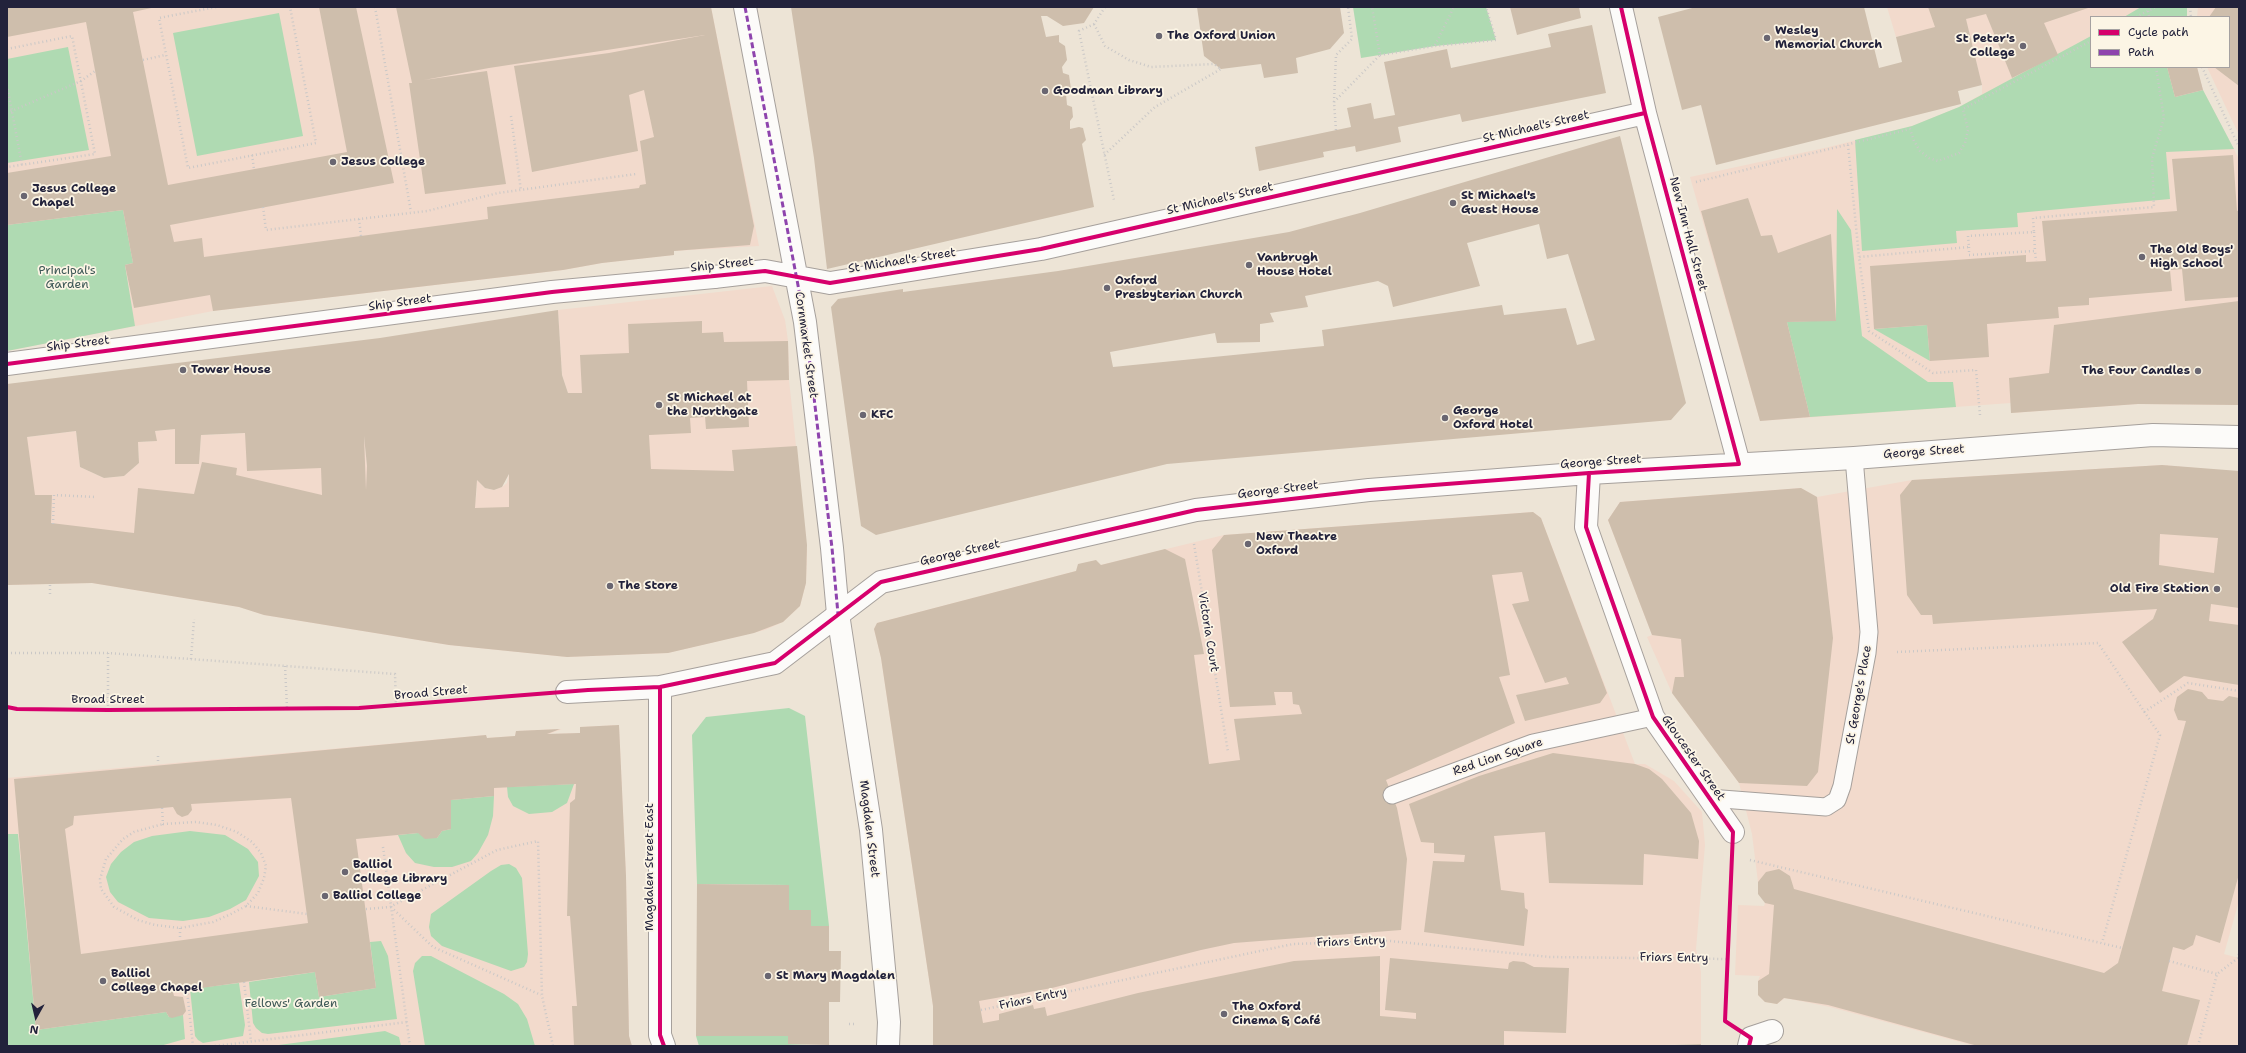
<!DOCTYPE html>
<meta charset="utf-8">
<style>
body{margin:0}
#map{position:relative;width:2246px;height:1053px;overflow:hidden;background:#ede4d6;font-family:"Shantell Sans",sans-serif}
canvas{display:block}
.frame{position:absolute;inset:0;border:8px solid #22223b;pointer-events:none}
.legend{position:absolute;left:2090px;top:16px;width:140px;height:52px;box-sizing:border-box;background:#fcf5e5;border:1px solid #a5a1a1;margin:0;padding:5px 7px;list-style:none;font-size:12px;color:#22223b}
.legend li{display:flex;align-items:center;gap:8px;height:20px}
.legend b{width:20px;border:1px solid #a5a1a1}
.north{position:absolute;left:16px;top:997px;width:40px;height:40px;-webkit-text-stroke:3px #fcf5e5;paint-order:stroke;rotate:188deg;font-size:11px;font-weight:700;line-height:16px;text-align:center;color:#22223b}
.north::after{content:'';display:block;margin:auto;width:14px;height:18px;background:#22223b;clip-path:polygon(50% 0,100% 100%,50% 72%,0 100%)}
</style>
<div id="map">
<canvas width="2246" height="1053"></canvas>
<div class="frame"></div>
<ul class="legend">
<li><b style="height:5px;background:#d6006c"></b>Cycle path</li>
<li><b style="height:5px;background:#8e44ad"></b>Path</li>
</ul>
<div class="north">N</div>
</div>
<script>
const ctx = document.querySelector('canvas').getContext('2d');
ctx.lineJoin = 'round';
function paint(path, color) { ctx.fillStyle = color; ctx.fill(path, 'evenodd'); }
const poly = rows => new Path2D(rows.map(r => 'M' + r).join(''));
function trace(path, color, width, dash) { ctx.strokeStyle = color; ctx.lineWidth = width; ctx.lineCap = dash ? 'butt' : 'round'; ctx.setLineDash(dash || []); ctx.stroke(path); }
function drawText(font, color, halo, rows, align = 'center') {
  ctx.font = font + ' "Shantell Sans",sans-serif'; ctx.lineWidth = 3.5; ctx.setLineDash([]); ctx.textBaseline = 'middle'; ctx.strokeStyle = halo; ctx.fillStyle = color; for (const [text, x, y, turn = 0] of rows) {
    ctx.save(); ctx.translate(x, y); ctx.rotate((+turn || 0) * Math.PI / 180); ctx.textAlign = isNaN(turn) ? turn : align; if (halo) ctx.strokeText(text, 0, 0); ctx.fillText(text, 0, 0); ctx.restore();
  }
}
paint(poly([
 [7,7,711,7,759,246,674,251,674,255,602,263,563,270,213,311,7,351],
 [1887,7,2187,7,2187,17,2091,17,2091,67,2197,67,2203,90,2239,159,2239,405,2138,404,2011,413,2011,403,1760,421,1690,177,1829,147,1912,126,1959,107,1982,94,1982,85,1966,20,1896,37],
 [2198,7,2239,7,2239,135,2207,67,2229,67,2229,17,2197,17],
 [772,286,785,320,788,341,789,380,807,551,806,583,800,606,783,622,765,630,668,653,567,657,449,645,264,615,239,607,92,583,7,585,27,437,76,431,80,467,104,478,124,476,139,463,138,442,156,441,155,431,175,429,175,464,199,464,201,435,363,428,367,466,396,503,476,500,477,480,485,488,494,490,502,487,507,483,509,474,568,393,562,375,558,310],
 [2162,465,2239,472,2239,901,2224,954,2239,958,2239,1046,1975,1046,1830,1007,1785,998,1777,1004,1765,1002,1758,995,1758,981,1760,976,1735,975,1738,905,1764,906,1765,903,1758,882,1752,834,1739,783,1672,693,1647,637,1652,635,1608,520,1620,502,1801,488,1817,497,1912,480],
 [1533,512,1541,518,1635,764,1645,764,1674,781,1702,812,1705,845,1696,949,1701,972,1701,1044,1624,1046,933,1046,933,1006,881,658,874,629,877,623,1076,571,1224,535],
 [619,725,626,876,629,1036,632,1046,7,1046,7,778,486,735,487,738,515,736,516,731,562,729,549,734,580,733,580,727]
]), '#f2dacc');
paint(poly([
 [1353,7,1486,7,1496,40,1435,46,1361,58],
 [2141,7,2187,7,2187,17,2124,17],
 [279,13,303,136,197,156,173,33],
 [2091,36,2091,67,2167,67,2175,97,2203,90,2234,149,2166,152,2170,199,2017,213,2018,227,1956,231,1957,243,1862,251,1855,140,1912,126,1959,107],
 [68,47,89,150,7,163,7,59],
 [1837,209,1851,230,1862,336,1928,382,1953,382,1956,407,1810,417,1787,322,1836,320],
 [123,210,133,263,125,265,135,326,7,351,7,225],
 [1927,325,1930,361,1874,329],
 [789,708,805,716,829,926,811,926,811,910,789,910,789,885,697,884,692,735,706,717],
 [574,784,567,803,552,812,529,814,513,806,508,797,507,787],
 [494,796,493,816,488,835,478,853,471,861,452,867,434,867,415,863,406,853,398,835,418,833,437,838,442,831,451,829,451,800],
 [190,831,225,835,248,849,258,862,259,876,246,900,230,909,209,917,183,921,149,918,118,902,110,892,106,877,111,864,121,852,134,842,152,836],
 [7,834,18,834,36,1030,166,1012,169,1017,183,1015,185,1039,160,1046,7,1046],
 [509,864,516,868,522,878,528,954,527,962,524,967,511,971,442,946,431,936,429,927,431,914,491,871,501,865],
 [381,941,388,956,397,1019,268,1034,262,1033,256,1028,253,1023,249,982,315,972,319,997,376,988,370,942],
 [422,956,431,956,504,994,518,1004,527,1019,535,1046,425,1046,413,971,415,963],
 [239,983,245,1025,243,1036,203,1043,198,1040,195,1036,190,989],
 [385,1031,399,1037,401,1046,271,1046],
 [696,1036,788,1036,788,1044,829,1046,699,1046]
]), '#afdab2');
paint(poly([
 [7,7,156,7,133,12,168,185,347,152,319,7,356,7,394,183,170,225,174,242,202,238,204,257,488,219,487,207,639,188,640,185,646,184,640,141,654,137,644,90,629,95,638,151,532,172,514,66,609,53,705,35,489,68,424,80,487,71,506,184,425,194,409,83,412,83,396,7,711,7,754,226,750,245,674,251,674,255,602,263,563,270,213,311,210,295,134,308,125,265,133,263,123,210,7,225,7,173,111,156,86,22,7,37],
 [791,7,1094,7,1084,23,1063,26,1047,16,1041,16,1046,37,1059,35,1059,42,1065,46,1067,60,1062,67,1063,73,1069,75,1071,89,1066,94,1067,105,1072,107,1073,117,1070,121,1070,129,1079,127,1083,128,1086,140,1082,144,1094,207,827,269,814,158],
 [1197,7,1340,7,1344,33,1330,49,1296,58,1298,73,1264,78,1261,64,1221,69,1204,56],
 [1510,7,1579,7,1581,18,1517,35],
 [1696,7,1864,7,1879,68,1902,62,1896,37,1935,27,1928,7,2091,7,2044,23,2058,55,2012,78,1986,14,1966,19,1982,85,1958,91,1961,104,1716,165,1701,105,1682,110,1658,17],
 [2216,7,2239,7,2239,86,2214,67,2229,67,2229,17,2209,17],
 [1592,25,1606,93,1462,122,1460,114,1398,127,1401,142,1356,152,1355,146,1323,152,1324,157,1259,171,1255,147,1351,127,1347,108,1371,103,1374,119,1395,115,1384,62,1447,49,1451,68,1551,47,1548,34],
 [2167,67,2197,67,2203,90,2175,97],
 [1620,136,1686,403,1671,420,1167,464,876,535,861,526,831,307,838,299,903,289,903,292,1058,271,1289,232,1360,213],
 [1539,224,1547,259,1568,254,1595,340,1577,345,1566,308,1504,315,1502,305,1322,330,1324,346,1113,367,1110,352,1215,333,1217,343,1260,342,1260,324,1274,322,1270,313,1308,307,1305,296,1378,281,1388,286,1393,307,1480,286,1467,243],
 [2233,155,2237,211,2239,210,2239,297,2185,301,2182,269,2170,270,2172,291,2089,298,2089,305,2058,307,2059,318,1987,324,1989,357,1930,361,1927,325,1874,329,1870,266,2026,255,2026,262,2046,261,2042,221,2177,211,2172,159],
 [1748,198,1761,236,1772,235,1778,253,1831,234,1836,321,1787,322,1810,417,1760,421,1701,211],
 [2239,301,2239,405,2138,404,2011,413,2009,378,2049,373,2054,325],
 [558,310,562,375,568,393,582,393,580,355,629,353,628,324,702,321,702,333,723,332,724,342,788,341,789,380,747,381,749,427,706,429,705,417,690,418,691,433,649,435,651,469,734,471,732,450,797,446,807,545,806,583,800,606,783,622,754,633,668,653,567,657,449,645,264,615,239,607,92,583,7,585,7,384,380,338],
 [175,429,175,464,199,464,201,435,245,433,247,471,321,468,322,495,236,475,237,468,202,462,194,494,138,488,134,533,51,523,52,495,35,495,27,437,76,431,80,467,104,478,124,476,139,463,138,442,157,441,155,431],
 [364,436,367,466,366,490],
 [509,474,509,507,475,508,477,480,485,488,494,490,502,487],
 [2162,465,2239,471,2239,608,2211,604,2209,621,2239,625,2239,685,2184,676,2160,693,2122,642,2153,619,2157,609,1933,624,1932,615,1921,615,1907,595,1900,495,1912,480],
 [2160,534,2218,538,2214,573,2159,565],
 [1801,488,1817,497,1833,638,1818,772,1807,786,1739,783,1672,693,1675,677,1684,677,1681,639,1652,635,1608,520,1620,502],
 [1533,512,1541,518,1607,693,1600,703,1525,721,1516,695,1569,684,1566,677,1545,683,1512,604,1529,601,1522,572,1492,575,1510,675,1499,677,1515,723,1386,780,1397,808,1407,859,1401,930,1234,943,1201,950,1052,988,979,1001,983,1023,999,1020,999,1014,1033,1005,1034,1009,1045,1007,1047,1016,1138,993,1294,961,1380,956,1380,1016,1416,1019,1416,1013,1385,1010,1390,958,1508,969,1509,963,1513,961,1524,962,1534,967,1569,968,1566,1033,1504,1031,1504,1046,933,1046,933,1006,881,658,874,629,877,623,1076,571,1078,564,1096,560,1101,565,1165,549,1185,559,1204,654,1194,655,1209,764,1240,760,1234,719,1302,714,1299,705,1293,704,1292,692,1274,692,1276,705,1230,707,1212,550,1224,535],
 [2188,689,2202,692,2208,699,2223,701,2229,696,2239,698,2239,874,2220,943,2196,935,2193,945,2184,950,2173,947,2162,991,2200,1000,2187,1046,1978,1046,1828,1005,1784,998,1777,1004,1765,1002,1758,995,1758,981,1769,974,1774,905,1765,903,1758,894,1758,882,1766,872,1779,869,1790,876,1794,889,2104,973,2118,963,2186,721,2178,720,2174,710,2177,697],
 [619,725,626,876,629,1036,632,1046,574,1046,572,1006,577,1006,570,916,567,916,570,803,575,799,576,784,494,788,494,796,451,800,451,829,442,831,437,838,425,839,418,833,356,839,376,988,319,997,315,972,173,992,174,996,183,997,186,1011,183,1015,172,1018,169,1017,166,1012,36,1030,14,779,486,735,487,738,515,736,516,731,560,729,547,734,580,733,580,727],
 [291,798,308,923,81,954,65,829,73,825,74,816,173,807,177,814,182,817,188,815,192,810,191,804],
 [1553,753,1635,764,1649,769,1662,779,1691,813,1699,841,1698,859,1644,854,1643,885,1549,883,1545,832,1494,836,1501,890,1524,893,1525,908,1528,910,1524,946,1424,932,1433,861,1464,862,1465,855,1434,853,1434,843,1421,842,1409,804,1479,776],
 [697,884,789,885,789,910,811,910,811,926,829,926,829,951,841,951,840,1002,829,1002,829,1045,788,1044,788,1036,696,1036],
 [1701,1044,1701,1046,1674,1046,1674,1045]
]), '#cebeac');
const service = poly([
 [1392,795,1533,743,1653,717],
 [1709,798,1826,807,1837,800,1842,786,1867,653,1869,632,1854,458]
]);
const pedestrian = poly([
 [745,7,805,322,832,548,838,614],
 [714,277,765,271,830,283,1041,249,1347,180]
]);
const minor = poly([
 [1621,7,1645,113,1739,464],
 [1347,180,1645,113],
 [7,364,552,292,714,277],
 [1589,473,1586,527,1653,717,1733,832],
 [838,614,871,830,889,1022,888,1046],
 [660,687,660,1035,664,1046],
 [567,692,660,687,775,663,881,582,1196,510,1369,490,1589,473,1854,458,2153,435,2239,437],
 [1749,1046,1751,1038,1772,1031]
]);
trace(service, '#a6a09c', 19);
trace(pedestrian, '#a6a09c', 24);
trace(minor, '#a6a09c', 24);
trace(poly([
 [216,7,159,18,188,168,316,143,290,7],
 [375,7,411,212],
 [1105,7,1094,24,1079,31,1114,200],
 [2190,7,2191,17],
 [2148,11,2149,17],
 [2136,17,2156,7],
 [1094,24,1105,46,1129,60,1151,67,1214,64,1221,69,1155,107,1104,155],
 [1435,45,1454,7],
 [7,49,72,36,95,154,7,167],
 [1380,55,1435,46,1496,40,1486,7],
 [143,60,165,55],
 [2202,67,2239,147],
 [7,85,22,165],
 [1334,102,1336,55,1352,39,1348,7],
 [7,113,81,81,95,71],
 [511,116,521,191],
 [1336,130,1334,102,1380,55,1372,7],
 [1848,145,1859,257],
 [252,155,254,169],
 [1696,182,1910,129,1914,141,1920,151,1929,158,1938,161,1959,153,1965,143,1968,130,1963,109,2091,41],
 [263,207,266,230,427,211,498,193,636,174],
 [359,219,361,236],
 [2034,232,2035,251],
 [1969,247,1969,255,2035,251,2036,261],
 [1980,415,1976,370,1933,373,1869,331,1859,257,1969,247,1968,236,2034,232,2033,218,2154,207,2152,158,2164,118,2156,67],
 [53,524,54,495,96,497],
 [1194,544,1228,752],
 [50,594,50,584],
 [1897,652,2098,643,2160,735,2102,943],
 [7,653,108,653,395,674,396,706],
 [191,659,194,619],
 [285,666,287,708],
 [108,710,108,653],
 [2144,712,2188,683,2239,691],
 [158,756,158,764],
 [162,808,163,824,196,822,217,825,237,832,252,842,261,853,266,866,264,878,258,893,246,906,231,914,213,922,180,928,155,925,138,920,114,907,101,889,100,879,106,859,123,839,134,832,163,824],
 [383,847,410,1046],
 [1750,860,2122,948],
 [246,906,307,914],
 [391,907,433,947,541,995],
 [366,909,390,907,497,850,538,841,542,996,553,1046],
 [180,928,180,940],
 [2169,961,2217,974],
 [244,982,251,1041],
 [187,990,193,1046],
 [981,1010,1293,944,1390,941,1550,957,1727,959],
 [849,1024,856,1024],
 [215,1046,407,1022],
 [2198,1046,2217,974,2238,958,2239,953]
]), '#cac8c7', 2.5, [1, 3]);
trace(service, '#fcfbf9', 17);
trace(pedestrian, '#fcfbf9', 22);
trace(minor, '#fcfbf9', 22);
trace(poly([
 [745,7,805,322,832,548,838,614]
]), '#8e44ad', 3, [6, 3]);
trace(poly([
 [7,364,552,292,765,271,830,283,1041,249,1645,113],
 [1589,473,1586,527,1653,717,1733,832,1725,1021,1751,1038,1749,1046],
 [660,687,660,1035,664,1046],
 [7,707,17,709,108,710,359,708,588,690,660,687,775,663,881,582,1196,510,1369,490,1589,473,1739,464,1645,113,1621,7]
]), '#d6006c', 4);
for (const [x, y, r, color] of [
 [1159,36,4,"#696671"],
 [1767,38,4,"#696671"],
 [2023,46,4,"#696671"],
 [1045,91,4,"#696671"],
 [333,162,4,"#696671"],
 [24,196,4,"#696671"],
 [1453,203,4,"#696671"],
 [2142,257,4,"#696671"],
 [1249,265,4,"#696671"],
 [1107,288,4,"#696671"],
 [183,370,4,"#696671"],
 [2198,371,4,"#696671"],
 [659,405,4,"#696671"],
 [863,415,4,"#696671"],
 [1445,418,4,"#696671"],
 [1248,544,4,"#696671"],
 [610,586,4,"#696671"],
 [2217,589,4,"#696671"],
 [345,872,4,"#696671"],
 [325,896,4,"#696671"],
 [768,976,4,"#696671"],
 [103,981,4,"#696671"],
 [1224,1014,4,"#696671"]
]) { const dot = new Path2D(); dot.arc(x, y, r, 0, 2 * Math.PI); ctx.fillStyle = color; ctx.fill(dot); trace(dot, '#fcf5e5', 1.5); }
drawText('bold 12px', '#22223b', '#fcf5e5', [
 ["Wesley",1775,31],
 ["Memorial Church",1775,45],
 ["The Oxford Union",1167,36],
 ["St Peter's",2015,39,"right"],
 ["College",2015,53,"right"],
 ["Goodman Library",1053,91],
 ["Jesus College",341,162],
 ["Jesus College",32,189],
 ["Chapel",32,203],
 ["St Michael's",1461,196],
 ["Guest House",1461,210],
 ["The Old Boys'",2150,250],
 ["High School",2150,264],
 ["Vanbrugh",1257,258],
 ["House Hotel",1257,272],
 ["Oxford",1115,281],
 ["Presbyterian Church",1115,295],
 ["Tower House",191,370],
 ["The Four Candles",2190,371,"right"],
 ["St Michael at",667,398],
 ["the Northgate",667,412],
 ["George",1453,411],
 ["Oxford Hotel",1453,425],
 ["KFC",871,415],
 ["New Theatre",1256,537],
 ["Oxford",1256,551],
 ["The Store",618,586],
 ["Old Fire Station",2209,589,"right"],
 ["Balliol",353,865],
 ["College Library",353,879],
 ["Balliol College",333,896],
 ["Balliol",111,974],
 ["College Chapel",111,988],
 ["St Mary Magdalen",776,976],
 ["The Oxford",1232,1007],
 ["Cinema & Café",1232,1021]
], 'left');
drawText('12px', '#22223b', '#fcf5e5', [
 ["St Michael's Street",1536,127,-13],
 ["St Michael's Street",1220,199,-13],
 ["New Inn Hall Street",1688,234,75],
 ["St Michael's Street",902,261,-9],
 ["Ship Street",722,265,-6],
 ["Ship Street",400,303,-8],
 ["Ship Street",78,344,-7],
 ["Cornmarket Street",806,345,82],
 ["George Street",1924,452,-4],
 ["George Street",1601,462,-4],
 ["George Street",1278,490,-7],
 ["George Street",960,553,-13],
 ["Victoria Court",1208,632,81],
 ["Broad Street",431,693,-5],
 ["St George's Place",1859,695,-80],
 ["Broad Street",108,700],
 ["Red Lion Square",1498,757,-19],
 ["Gloucester Street",1693,758,55],
 ["Magdalen Street",869,829,83],
 ["Magdalen Street East",650,867,-90],
 ["Friars Entry",1351,942,-2],
 ["Friars Entry",1674,958,1],
 ["Friars Entry",1033,999,-12]
]);
drawText('12px', '#3d5756', '#fcf5e5', [
 ["Principal's",67,271],
 ["Garden",67,285],
 ["Fellows' Garden",291,1004]
]);
</script>
